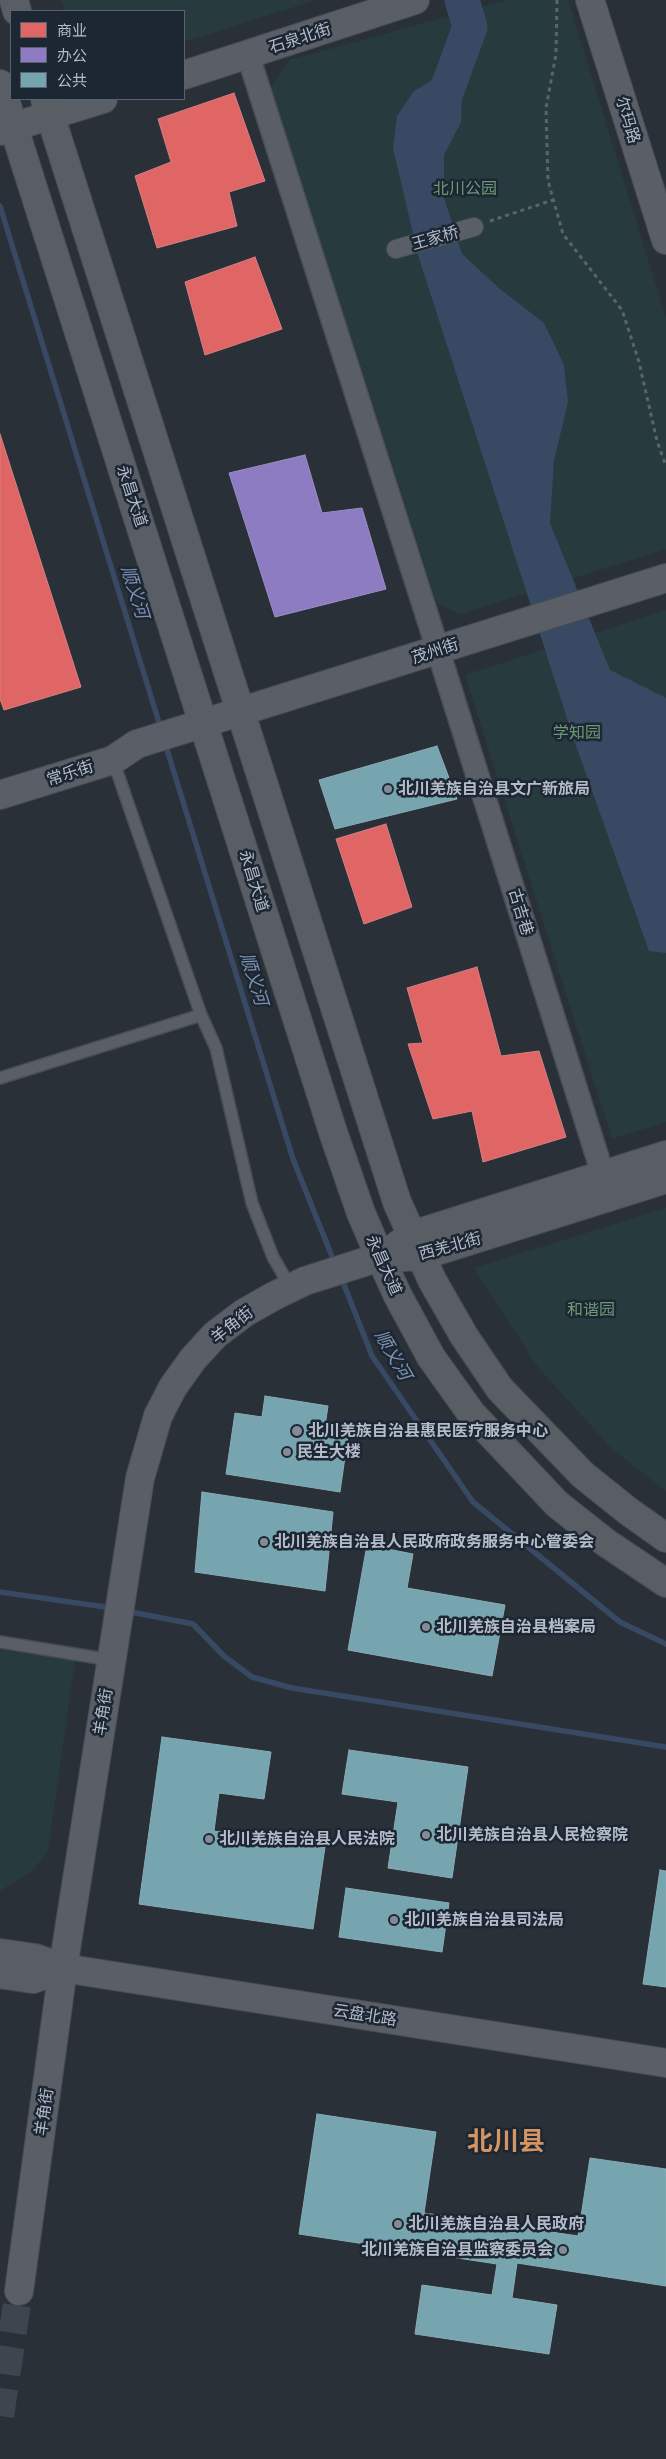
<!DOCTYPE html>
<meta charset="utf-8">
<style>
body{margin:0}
#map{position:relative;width:666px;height:2459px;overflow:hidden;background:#2a3038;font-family:Barlow,"Noto Sans SC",sans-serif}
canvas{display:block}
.legend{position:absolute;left:10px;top:10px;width:175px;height:90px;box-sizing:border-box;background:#1d2633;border:1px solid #59626f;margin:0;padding:6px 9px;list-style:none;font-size:15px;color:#b4bcc9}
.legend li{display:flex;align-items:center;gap:10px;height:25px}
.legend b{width:25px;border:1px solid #59626f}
</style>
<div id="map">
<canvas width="666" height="2459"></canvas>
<ul class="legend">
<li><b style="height:14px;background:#e06666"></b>商业</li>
<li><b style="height:14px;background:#8e7cc3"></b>办公</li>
<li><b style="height:14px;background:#76a5af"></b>公共</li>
</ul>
</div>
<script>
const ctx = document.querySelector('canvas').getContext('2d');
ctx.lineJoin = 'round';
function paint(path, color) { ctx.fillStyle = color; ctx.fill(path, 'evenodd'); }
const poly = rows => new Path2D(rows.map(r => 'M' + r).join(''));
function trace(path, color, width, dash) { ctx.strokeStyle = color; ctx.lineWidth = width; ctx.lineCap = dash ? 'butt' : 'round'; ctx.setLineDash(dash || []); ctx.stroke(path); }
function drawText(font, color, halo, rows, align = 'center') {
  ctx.font = font + ' Barlow,"Noto Sans SC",sans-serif'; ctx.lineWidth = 5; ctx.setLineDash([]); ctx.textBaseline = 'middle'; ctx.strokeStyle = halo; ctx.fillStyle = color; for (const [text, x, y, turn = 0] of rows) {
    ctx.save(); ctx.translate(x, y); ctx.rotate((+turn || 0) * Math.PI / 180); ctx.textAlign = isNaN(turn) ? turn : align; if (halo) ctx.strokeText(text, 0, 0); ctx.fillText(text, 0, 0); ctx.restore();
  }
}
paint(poly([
 [61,0,316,0,184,42,184,11,65,11],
 [507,0,568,0,666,318,666,549,460,614,437,603,271,87,290,60],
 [666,610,666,1122,612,1139,465,675],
 [666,1208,666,1491,612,1449,537,1366,474,1268],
 [0,1650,75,1660,48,1851,33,1870,0,1891]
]), '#273a3e');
paint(poly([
 [437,77,462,91,461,122,444,155,444,198,462,254,500,289,544,323,564,365,568,402,554,461,550,523,610,670,666,698,666,953,649,951,575,743,418,255,393,148,397,116,414,91]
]), '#384963');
const shops = poly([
 [234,93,265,181,229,192,237,226,157,248,135,176,171,162,158,119,234,93],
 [255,257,282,329,205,355,185,282,255,257],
 [0,434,81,687,4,710,0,699,0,434],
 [386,824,412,907,364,924,336,839,386,824],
 [477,967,501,1056,539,1051,566,1137,483,1162,472,1111,433,1119,408,1044,423,1043,407,988,477,967]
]);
paint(shops, '#e06666');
trace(shops, '#d38084', 1);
const offices = poly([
 [305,455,322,513,362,508,386,589,275,617,229,473,305,455]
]);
paint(offices, '#8e7cc3');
trace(offices, '#998fc5', 1);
const public = poly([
 [437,746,457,799,335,829,319,780,437,746],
 [265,1396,328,1406,325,1426,349,1429,340,1492,226,1474,235,1413,262,1417,265,1396],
 [202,1492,333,1512,325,1591,195,1572,202,1492],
 [367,1545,413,1554,407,1588,505,1605,492,1676,348,1650,367,1545],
 [162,1737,271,1752,264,1799,219,1793,214,1831,325,1847,313,1929,139,1904,162,1737],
 [349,1750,468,1767,452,1878,388,1868,398,1802,342,1794,349,1750],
 [660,1870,666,1871,666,1987,643,1984,660,1870],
 [346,1888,449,1903,442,1952,339,1937,346,1888],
 [317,2114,436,2132,424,2213,578,2236,590,2158,666,2169,666,2286,517,2263,512,2298,557,2305,549,2354,415,2334,422,2285,492,2295,497,2264,299,2234,317,2114]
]);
paint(public, '#76a5af');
trace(public, '#89acb7', 1);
trace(poly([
 [0,206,161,729],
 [165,743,293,1159,335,1264],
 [341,1277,372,1356,473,1502,620,1622,666,1644],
 [0,1592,112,1608],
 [126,1611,193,1624,224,1656,252,1677,292,1688,666,1747]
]), '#384963', 5.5);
trace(poly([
 [433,128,470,27,462,0]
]), '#384963', 35);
trace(poly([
 [0,2416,19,2291]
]), '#3f454e', 28, [28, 14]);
const service = poly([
 [113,760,201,1015,216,1048,252,1203,273,1257,291,1288],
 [0,1078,201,1015],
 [0,1642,111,1660]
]);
const pedestrian = poly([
 [396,249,474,227]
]);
const minor = poly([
 [248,55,438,650,603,1175]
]);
const tertiary = poly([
 [590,0,666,240],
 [184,75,415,0],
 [0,131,103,99],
 [0,795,113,760,137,744,666,578],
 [63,1968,666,2063],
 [19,2291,63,1968,122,1594,140,1478,158,1416,173,1387,193,1359,215,1335,244,1313,274,1296,305,1281,380,1257]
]);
const secondary = poly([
 [14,0,17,11],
 [0,84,333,1132,361,1213,380,1257,398,1296,431,1357,471,1413,557,1504,605,1542,666,1583],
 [45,99,397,1202,432,1280,464,1336,500,1389,583,1475,628,1511,666,1538],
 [398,1245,412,1235,666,1155],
 [404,1257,421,1256,666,1179],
 [0,1953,35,1958,63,1968],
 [0,1974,33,1979,63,1968]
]);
trace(service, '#484c53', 14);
trace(pedestrian, '#484c53', 20);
trace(minor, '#484c53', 25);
trace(tertiary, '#484c53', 30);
trace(secondary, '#484c53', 30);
trace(poly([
 [557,0,556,54,546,108,548,181,563,234,622,310,639,362,657,441,666,466],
 [490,221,553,200]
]), '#5d636a', 3, [4, 4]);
trace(service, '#5a5e66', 11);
trace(pedestrian, '#5a5e66', 18);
trace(minor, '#5a5e66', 22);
trace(tertiary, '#5a5e66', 28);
trace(secondary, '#595d64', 28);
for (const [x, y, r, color] of [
 [388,789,5,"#848b96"],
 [297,1431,6,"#848b96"],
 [287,1452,5,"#848b96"],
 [264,1542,5,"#848b96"],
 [426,1627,5,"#848b96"],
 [426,1835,5,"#848b96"],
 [209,1839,5,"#848b96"],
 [394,1920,5,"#848b96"],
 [398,2224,5,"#848b96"],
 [563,2250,5,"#848b96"]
]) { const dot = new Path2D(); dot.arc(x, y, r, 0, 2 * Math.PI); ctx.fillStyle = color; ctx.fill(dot); trace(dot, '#1d2633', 2); }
drawText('16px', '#b4bcc9', '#1d2633', [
 ["石泉北街",300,38,-18],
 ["尔玛路",628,120,73],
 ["王家桥",435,238,-16],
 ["永昌大道",132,496,72],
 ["茂州街",435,651,-18],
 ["常乐街",70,773,-18],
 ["永昌大道",254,881,73],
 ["古吉巷",521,912,73],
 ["西羌北街",450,1246,-15],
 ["永昌大道",384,1265,66],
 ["羊角街",232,1325,-38],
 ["羊角街",103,1712,-81],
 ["云盘北路",365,2015,9],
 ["羊角街",44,2112,-82]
]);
drawText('16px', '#6b9a76', '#1d2633', [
 ["北川公园",465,189],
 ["学知园",577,733],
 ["和谐园",591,1310]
]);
drawText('bold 16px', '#b4bcc9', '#1d2633', [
 ["北川羌族自治县文广新旅局",398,789],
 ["北川羌族自治县惠民医疗服务中心",308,1431],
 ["民生大楼",297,1452],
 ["北川羌族自治县人民政府政务服务中心管委会",274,1542],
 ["北川羌族自治县档案局",436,1627],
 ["北川羌族自治县人民检察院",436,1835],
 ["北川羌族自治县人民法院",219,1839],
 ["北川羌族自治县司法局",404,1920],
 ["北川羌族自治县人民政府",408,2224],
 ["北川羌族自治县监察委员会",553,2250,"right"]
], 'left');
drawText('italic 18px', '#7c92b1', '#1d2633', [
 ["顺义河",135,592,73],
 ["顺义河",254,979,73],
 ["顺义河",393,1355,60]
]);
drawText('bold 26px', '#d59563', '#1d2633', [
 ["北川县",506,2141]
]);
</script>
